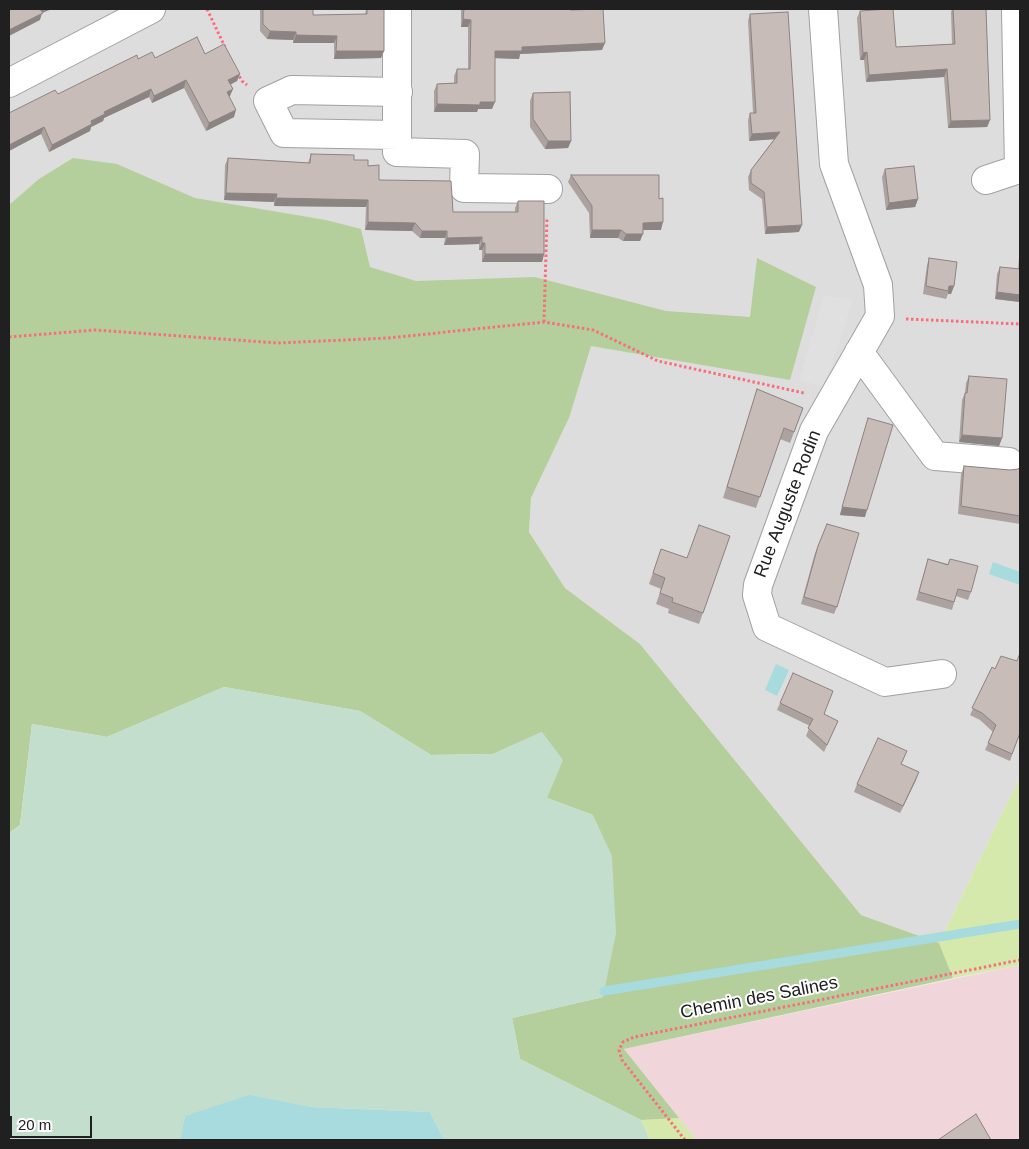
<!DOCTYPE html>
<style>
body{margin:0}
#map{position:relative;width:1029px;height:1149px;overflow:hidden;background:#f0ebe6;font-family:Helvetica,sans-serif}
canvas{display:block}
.frame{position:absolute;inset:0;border:10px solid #202020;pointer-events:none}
.scale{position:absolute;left:10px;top:1116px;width:82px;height:22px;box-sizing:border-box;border:2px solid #202020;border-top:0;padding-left:6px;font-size:15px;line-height:18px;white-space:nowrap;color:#202020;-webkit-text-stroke:4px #fff;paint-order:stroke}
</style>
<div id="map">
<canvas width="1029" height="1149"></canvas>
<div class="frame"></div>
<div class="scale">20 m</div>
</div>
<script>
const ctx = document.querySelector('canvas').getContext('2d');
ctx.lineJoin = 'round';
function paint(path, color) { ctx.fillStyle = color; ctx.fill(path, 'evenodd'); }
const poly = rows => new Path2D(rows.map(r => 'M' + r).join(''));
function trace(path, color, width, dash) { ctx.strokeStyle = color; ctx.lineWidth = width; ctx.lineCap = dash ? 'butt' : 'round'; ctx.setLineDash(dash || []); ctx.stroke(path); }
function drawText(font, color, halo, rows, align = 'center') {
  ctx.font = font + ' Helvetica,sans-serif'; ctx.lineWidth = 4; ctx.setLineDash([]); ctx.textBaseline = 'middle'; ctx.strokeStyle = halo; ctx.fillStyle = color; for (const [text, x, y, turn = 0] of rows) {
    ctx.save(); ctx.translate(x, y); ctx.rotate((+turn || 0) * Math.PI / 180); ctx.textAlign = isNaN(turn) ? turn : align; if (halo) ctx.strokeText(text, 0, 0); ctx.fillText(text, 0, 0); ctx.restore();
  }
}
paint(poly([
 [9,9,1020,9,1020,777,939,943,861,915,640,644,565,588,529,532,531,498,569,418,9,342]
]), '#dedddd');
paint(poly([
 [1020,965,1020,1140,696,1140,624,1049]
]), '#f0d6da');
paint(poly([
 [1020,777,1020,965,953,978,939,943],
 [679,1118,696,1140,650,1140,641,1120]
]), '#d6e9ad');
paint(poly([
 [73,158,117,164,195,198,326,220,361,229,370,267,416,281,535,277,666,311,750,317,757,258,816,287,790,380,591,346,569,418,531,498,529,532,565,588,640,644,861,915,939,943,953,978,624,1049,679,1118,641,1120,520,1059,512,1018,603,997,593,815,547,798,542,732,493,754,431,755,360,711,224,687,107,737,32,724,20,825,9,833,9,205,39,179]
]), '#b5cf9c');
paint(poly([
 [224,687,360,711,431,755,493,754,542,732,563,760,547,798,593,815,612,856,616,933,603,997,512,1018,520,1059,641,1120,650,1140,444,1140,430,1112,311,1107,289,1104,207,1110,185,1116,180,1140,9,1140,9,833,20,825,32,724,107,737]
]), '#c3decc');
paint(poly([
 [824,295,853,300,825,387,799,380]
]), '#e0e0e0');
paint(poly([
 [993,562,1020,572,1020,585,989,574],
 [776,664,789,670,777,696,765,690],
 [249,1095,311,1107,430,1112,444,1140,180,1140,185,1116]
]), '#a7dbdd');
trace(poly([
 [604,991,1020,924]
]), '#a7dbdd', 9);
const minor = poly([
 [397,9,397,152,465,154,464,188,548,189],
 [823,9,834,164,878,285,880,316,814,431,758,585,757,595,767,627,885,682,942,674],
 [9,83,151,9],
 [397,135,284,133,268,101,292,90,398,92],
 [986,180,1019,169,1016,9],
 [859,352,935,456,1009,462]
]);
trace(minor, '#a1a1a1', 30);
trace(poly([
 [207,9,225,47],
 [237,72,242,81,247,85],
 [906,319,1020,324],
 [544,322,547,217],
 [9,337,95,330,278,343,388,338,544,322,593,330,658,361,804,393],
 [685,1140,622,1060,619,1050,623,1042,634,1037,1020,960]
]), '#f86f7c', 3, [2.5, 2.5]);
trace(minor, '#fff', 28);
paint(poly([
 [260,9,313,9,313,15,365,15,366,9,384,9,384,51,381,58,334,59,334,43,293,43,293,40,267,39,260,31],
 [461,9,508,9,602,50,520,54,519,59,495,58,492,109,478,109,477,112,434,112,434,91,437,84,454,83,454,76,457,69,468,69,468,27,461,27],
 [952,9,986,9,990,120,987,127,948,128,944,77,866,82,864,60,860,60,857,18,860,11,896,47,952,44,951,12],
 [750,14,799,232,765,234,762,199,749,190,748,177,751,170,774,139,749,141,748,120,750,113,753,113,748,21],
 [205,54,240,74,237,81,231,84,229,96,234,117,206,131,184,88,152,103,149,97,104,118,103,121,91,127,90,131,49,152,41,134,9,151,58,94,138,59],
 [533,93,571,141,568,148,545,149,530,127,530,101],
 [311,154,354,160,368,166,379,180,453,212,515,212,515,208,518,201,544,254,542,262,482,262,482,250,479,250,479,244,444,245,445,238,420,238,412,231,365,230,366,207,274,206,274,202,224,200,225,165,228,158,308,163],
 [885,169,918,199,915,207,886,210,882,177],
 [571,175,659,199,661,230,643,230,640,241,623,241,618,238,590,238,589,213,568,182],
 [1020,246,1020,302,995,299,997,274,1000,267,1018,269],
 [929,258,954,286,951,294,948,294,946,299,923,294,927,265],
 [969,376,1002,438,999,446,959,442,962,400,965,393,966,383],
 [757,389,803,408,790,443,780,439,756,508,723,498],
 [868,418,865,517,840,515,866,425],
 [964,466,1010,470,1018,469,1020,467,1020,524,958,514,961,474],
 [827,524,837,607,834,614,801,604,815,553],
 [730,536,699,624,668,613,669,609,656,604,661,589,649,584,661,549,687,558],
 [928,559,948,564,950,559,971,592,968,600,956,596,952,610,916,600],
 [992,667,1020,733,1010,761,985,750,993,732,980,720,970,715],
 [833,691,824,714,838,721,824,752,806,736,810,726,777,710,780,703],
 [904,759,901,764,916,780,900,813,854,792,857,784]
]), '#aca29f');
paint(poly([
 [40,9,52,9,42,13,40,20,9,36,9,30],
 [463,19,471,20,468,27,461,27],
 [270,31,296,32,293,40,267,39],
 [296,35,337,36,334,43,293,43],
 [605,43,602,50,520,54,519,59,492,58,495,51,522,47],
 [336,51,384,51,381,58,334,59],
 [867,52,864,60,860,60,863,53],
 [947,69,944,77,866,82,869,75],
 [240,74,237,81,226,87,228,80],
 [186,80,184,88,152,103,154,96],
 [151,89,149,97,104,118,103,121,91,127,90,131,49,152,52,145,104,112],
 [233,89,230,96,225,99,227,92],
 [480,102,495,102,492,109,478,109,477,112,434,112,437,104],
 [236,110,234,117,206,131,209,123],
 [990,120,987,127,948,128,951,121],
 [44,127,41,134,9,151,9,145],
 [780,132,777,139,749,141,752,134],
 [548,141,571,141,568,148,545,149],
 [226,193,277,194,274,202,224,200],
 [276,198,368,200,366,207,274,206],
 [918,199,915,207,886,210,889,203],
 [368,222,415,223,412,231,365,230],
 [663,222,661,230,640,230,643,223],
 [802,225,799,232,765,234,767,227],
 [592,230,621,230,618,238,590,238],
 [422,231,447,231,445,238,420,238],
 [626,234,643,234,640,241,623,241],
 [482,237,479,244,444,245,447,238],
 [482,243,485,243,482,250,479,250],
 [485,254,544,254,542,262,482,262],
 [949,286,954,286,951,294,948,294],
 [997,292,1020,295,1020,302,995,299],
 [962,435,1002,438,999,446,959,442],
 [842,507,867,510,865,517,840,515],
 [919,772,916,780,900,813,903,806]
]), '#8c8482');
const building = poly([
 [9,9,40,9,43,13,9,30,9,9],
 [263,9,313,9,313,15,367,14,367,9,384,9,384,51,336,51,337,36,296,35,296,32,270,31,263,24,263,9],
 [464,9,569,9,571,10,603,9,605,43,522,47,522,51,495,51,495,102,480,102,480,105,437,104,437,84,457,83,457,69,470,69,471,20,463,19,464,9],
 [888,9,893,9,896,47,955,44,953,9,986,9,990,120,951,121,947,69,869,75,867,52,863,53,860,11,888,9],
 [788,12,802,225,767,227,764,192,751,183,751,170,780,132,752,134,750,113,756,113,750,14,788,12],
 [197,37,205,54,224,44,240,74,228,80,233,89,227,92,236,110,209,123,186,80,154,96,151,89,104,112,105,114,91,121,92,124,52,145,44,127,9,145,9,113,55,90,58,94,137,55,138,59,152,52,155,58,197,37],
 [570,92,571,141,548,141,533,119,533,93,570,92],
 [311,154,354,155,354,160,368,160,368,166,379,165,379,180,451,181,453,212,518,212,518,201,544,201,544,254,485,254,485,243,482,243,482,237,447,238,447,231,422,231,415,223,368,222,368,200,276,198,277,194,226,193,228,158,310,163,311,154],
 [914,166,918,199,889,203,885,169,914,166],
 [571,175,659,175,659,199,663,198,663,222,643,223,643,234,626,234,621,230,592,230,592,206,571,175],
 [929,258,957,262,954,286,949,286,948,291,926,286,929,258],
 [1000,267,1020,269,1020,295,997,292,1000,267],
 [969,376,1007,379,1002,438,962,435,965,393,967,393,969,376],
 [757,389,803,408,794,432,784,428,760,497,727,487,757,389],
 [868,418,893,425,867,510,842,507,868,418],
 [964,466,1010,470,1018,469,1020,467,1020,516,961,506,964,466],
 [827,524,859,533,837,607,804,597,818,546,827,524],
 [699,525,730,536,703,613,672,602,673,598,660,593,665,578,653,573,661,549,687,558,699,525],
 [928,559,948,565,950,559,978,566,971,592,958,589,954,602,919,592,928,559],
 [1020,653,1020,733,1012,754,988,743,996,725,982,713,972,708,992,667,995,669,1001,656,1017,661,1020,653],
 [793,673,833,691,824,714,838,721,827,745,808,728,813,719,780,703,793,673],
 [878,738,907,751,901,764,919,772,903,806,857,784,878,738],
 [976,1114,991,1140,938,1140,976,1114]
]);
paint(building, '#c8bcb9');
trace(building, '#8c8482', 1);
drawText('18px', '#202020', '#fff', [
 ["Rue Auguste Rodin",788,504,-69],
 ["Chemin des Salines",759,998,-11]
]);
</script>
